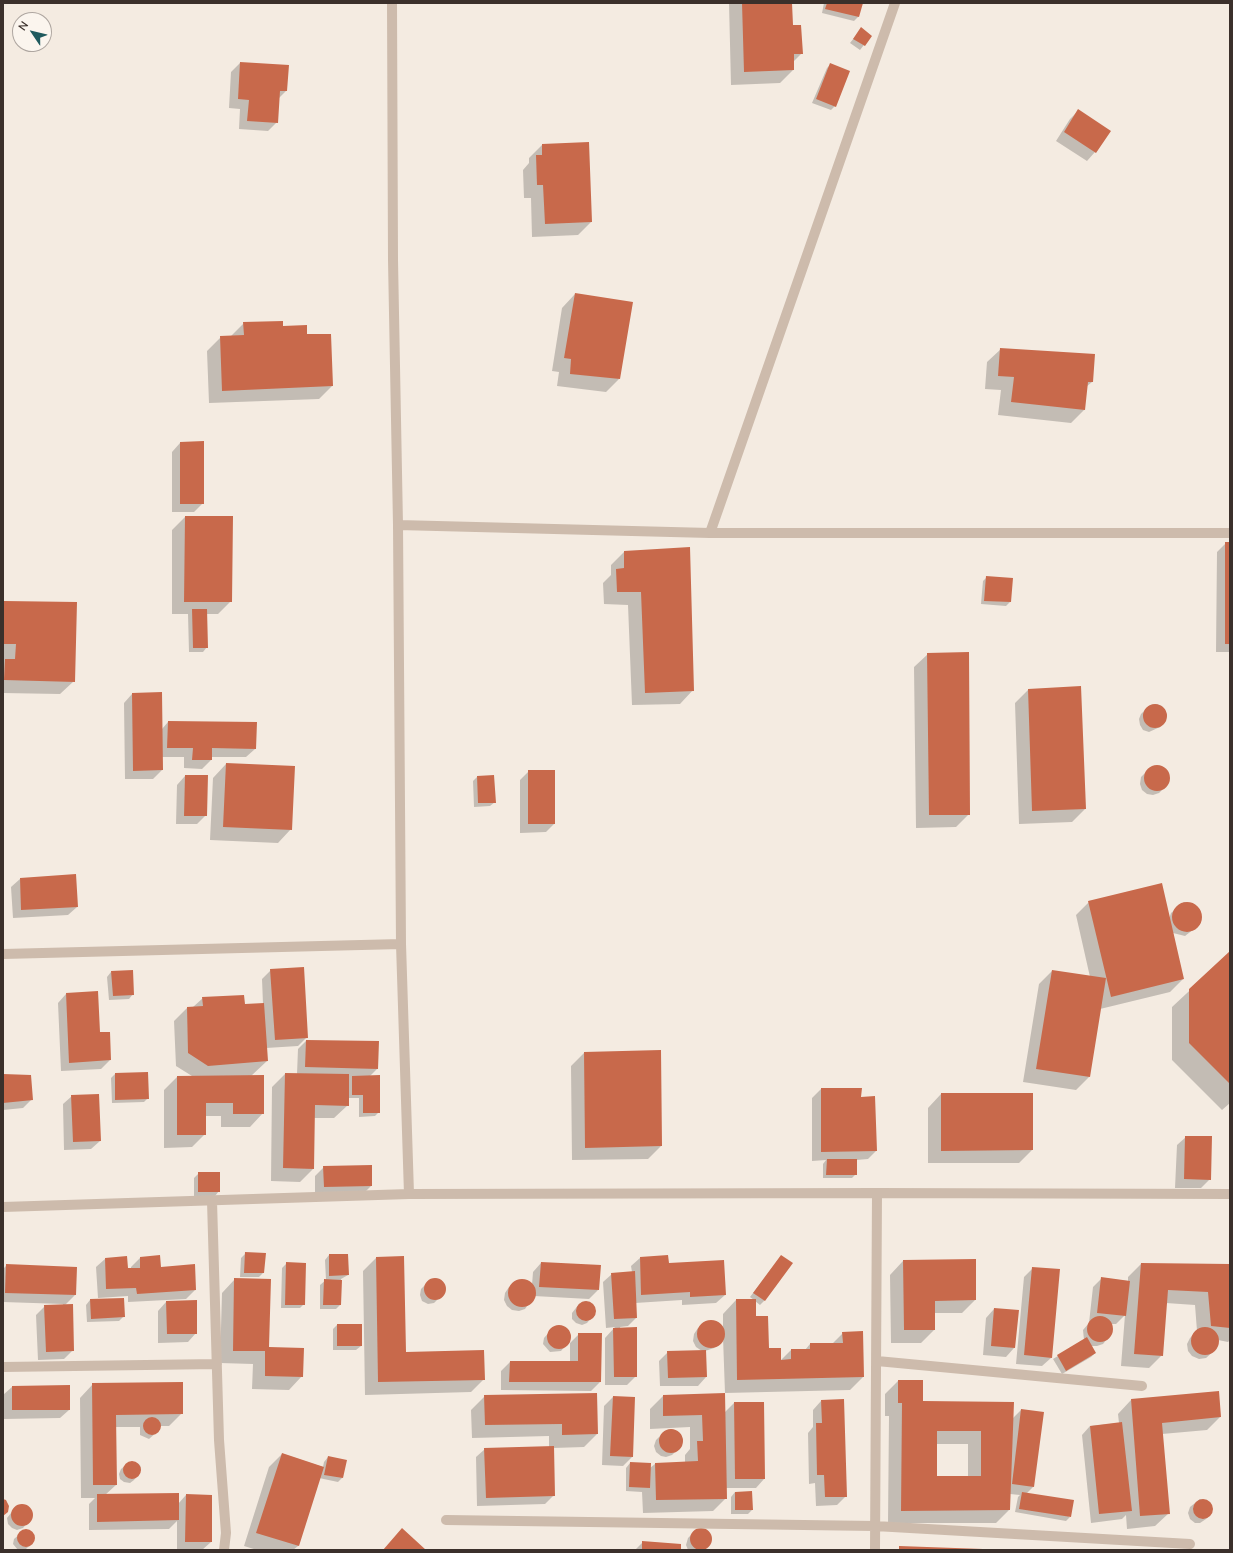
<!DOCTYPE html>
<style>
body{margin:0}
#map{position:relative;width:1233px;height:1553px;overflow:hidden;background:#f4ebe1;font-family:Mulish,sans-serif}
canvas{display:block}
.frame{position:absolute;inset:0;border:4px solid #3b302b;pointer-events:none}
.north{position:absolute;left:12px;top:12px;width:40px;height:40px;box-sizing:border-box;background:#fbf5ee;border:1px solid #aea6a0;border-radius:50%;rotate:305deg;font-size:11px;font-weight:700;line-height:16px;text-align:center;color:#3b302b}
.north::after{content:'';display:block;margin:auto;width:14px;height:18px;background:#1f5a5e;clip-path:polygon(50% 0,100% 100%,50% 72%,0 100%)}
</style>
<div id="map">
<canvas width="1233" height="1553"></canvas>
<div class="frame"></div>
<div class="north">N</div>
</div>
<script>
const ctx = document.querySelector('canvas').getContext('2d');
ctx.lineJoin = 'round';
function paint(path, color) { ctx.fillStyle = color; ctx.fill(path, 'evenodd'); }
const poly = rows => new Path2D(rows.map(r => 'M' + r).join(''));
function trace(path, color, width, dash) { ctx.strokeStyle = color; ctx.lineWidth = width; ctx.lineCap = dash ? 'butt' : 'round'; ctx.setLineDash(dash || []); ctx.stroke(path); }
paint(poly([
 [729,3,791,3,792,26,802,53,793,62,793,70,780,83,731,85],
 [824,3,862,3,858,17,854,21,822,13],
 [861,29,871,36,860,50,850,43],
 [240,63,286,91,278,99,277,122,268,131,239,129,240,109,229,108,231,72],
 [831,64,835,106,831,110,812,103,827,68],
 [1079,110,1095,152,1087,161,1056,141,1070,119],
 [542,145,591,222,578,235,532,237,531,198,524,198,523,170,529,163,529,158],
 [575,294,619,379,606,392,557,386,559,372,552,371,562,308],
 [244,323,282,327,306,336,332,386,319,399,209,403,207,351,221,337,230,337],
 [1001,349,1092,382,1086,387,1084,410,1071,423,998,415,1001,390,985,389,987,362],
 [180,443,203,503,194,512,172,512,172,452],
 [185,517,231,601,218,614,207,614,207,647,203,652,189,652,188,614,172,614,172,530],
 [1226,543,1230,543,1230,652,1216,652,1217,552],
 [624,552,693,690,680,704,632,705,628,605,604,604,603,583,611,575,611,565],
 [987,577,1010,602,1006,606,981,604,983,581],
 [5,602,74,681,60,694,3,693,3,603],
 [928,654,969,814,956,827,916,828,914,667],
 [1080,687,1085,809,1072,822,1019,824,1015,703,1028,690],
 [132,694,162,729,168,722,255,749,246,757,211,757,211,760,202,769,184,768,184,757,162,757,162,770,153,779,125,779,124,703],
 [1156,704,1162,706,1165,711,1166,717,1160,727,1149,732,1143,730,1140,725,1139,719,1141,714,1150,705],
 [226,764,294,767,291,829,278,843,210,840,213,778],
 [1156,766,1162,767,1167,771,1169,777,1168,784,1159,793,1153,795,1147,794,1142,790,1140,784,1141,777,1150,768],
 [529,771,554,824,546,832,520,833,520,780],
 [185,776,206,815,197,824,176,824,177,785],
 [477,777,495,802,490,806,474,807,473,781],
 [20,879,77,907,68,915,13,918,11,887],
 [1089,902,1169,919,1171,913,1184,902,1195,905,1201,914,1199,925,1185,936,1173,933,1183,979,1170,992,1100,1009,1089,1077,1076,1090,1023,1082,1039,984,1052,971,1090,977,1076,915],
 [1230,953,1230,1103,1222,1110,1172,1060,1172,1007],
 [271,970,307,1037,298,1046,266,1048,267,1061,251,1076,263,1113,250,1127,221,1127,221,1116,205,1116,205,1134,192,1147,164,1148,164,1090,177,1077,192,1076,176,1066,174,1021,187,1008,193,1007,203,998,244,1005,263,1004,262,979],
 [111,972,133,994,129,999,109,1000,107,977],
 [66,994,99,1033,110,1060,101,1069,61,1071,58,1003],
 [306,1041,377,1069,369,1077,379,1112,375,1116,359,1117,359,1098,348,1098,348,1105,334,1118,314,1118,313,1169,300,1182,271,1181,272,1087,285,1074,297,1074,298,1049],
 [584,1053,661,1146,648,1159,572,1160,571,1066],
 [115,1074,148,1098,144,1102,112,1103,111,1078],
 [3,1075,32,1099,23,1108,3,1110],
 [821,1089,860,1098,876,1151,868,1159,856,1160,856,1174,852,1178,823,1178,823,1164,826,1160,812,1161,812,1098],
 [941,1094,1032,1150,1019,1163,928,1163,928,1108],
 [72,1096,100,1141,91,1149,64,1150,63,1104],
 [1186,1137,1210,1179,1201,1188,1175,1188,1177,1145],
 [324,1167,371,1186,363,1194,315,1195,315,1176],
 [199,1173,219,1191,215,1196,194,1196,194,1178],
 [246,1253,263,1273,259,1277,240,1277,241,1258],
 [329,1255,347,1255,348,1275,341,1279,340,1305,336,1309,320,1309,320,1285,326,1280,325,1260],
 [781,1256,791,1264,764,1301,760,1305,755,1301,755,1317,768,1349,780,1361,791,1350,805,1350,810,1344,832,1344,843,1333,863,1377,850,1390,725,1393,723,1337,714,1348,705,1351,706,1377,698,1386,660,1386,659,1361,668,1352,702,1351,696,1347,693,1341,694,1334,698,1328,708,1321,715,1322,721,1325,723,1331,723,1314,736,1300,754,1300,750,1297],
 [140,1258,160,1268,195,1290,186,1299,128,1302,128,1296,98,1298,96,1267,105,1259,127,1269,131,1269,131,1267],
 [376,1258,405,1353,484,1379,471,1392,365,1395,363,1271],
 [640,1258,668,1264,725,1295,716,1303,682,1305,682,1300,635,1303,636,1318,628,1326,620,1327,636,1376,627,1385,605,1385,605,1338,615,1327,606,1328,603,1282,612,1274,632,1272,631,1266],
 [903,1261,975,1300,962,1313,934,1313,934,1330,921,1343,891,1343,890,1275],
 [287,1263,304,1304,300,1308,281,1308,282,1268],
 [541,1263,598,1290,589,1299,534,1296,525,1309,519,1311,512,1310,507,1306,504,1300,505,1293,509,1287,520,1280,527,1281,532,1285,533,1272],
 [1141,1264,1230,1265,1230,1340,1228,1342,1218,1340,1216,1349,1206,1358,1199,1359,1192,1356,1188,1351,1187,1344,1190,1338,1197,1331,1195,1305,1166,1303,1162,1355,1149,1368,1121,1366,1125,1315,1116,1324,1111,1324,1111,1334,1103,1344,1097,1346,1091,1346,1095,1353,1091,1357,1062,1374,1053,1359,1084,1340,1083,1330,1089,1323,1093,1287,1102,1278,1128,1281,1128,1277],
 [7,1265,76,1268,75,1295,65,1305,73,1350,64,1359,38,1360,36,1315,45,1306,63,1305,63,1304,3,1302,3,1269],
 [1033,1268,1051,1358,1042,1366,1016,1364,1024,1277],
 [436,1278,442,1281,445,1287,444,1293,434,1303,428,1304,422,1301,420,1295,421,1289,430,1280],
 [235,1279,268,1348,302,1376,289,1390,252,1389,253,1364,220,1363,222,1293],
 [90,1300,124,1316,119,1321,87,1322,86,1305],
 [585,1301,591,1303,594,1307,595,1313,587,1323,582,1325,576,1323,572,1319,572,1313,579,1304],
 [166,1302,196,1333,188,1342,158,1343,158,1311],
 [994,1309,1014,1348,1006,1357,983,1355,986,1318],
 [337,1325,361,1346,356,1350,333,1350,333,1329],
 [558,1326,568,1330,569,1341,561,1351,550,1352,543,1344,544,1338,552,1329],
 [579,1334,600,1382,591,1391,501,1390,501,1371,510,1362,570,1362,570,1343],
 [898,1381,922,1402,1012,1419,1021,1410,1033,1487,1026,1494,1070,1517,1066,1521,1015,1512,1018,1497,1020,1495,1010,1494,1009,1510,996,1523,888,1523,889,1416,885,1416,885,1394],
 [936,1444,968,1444,968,1477,936,1477],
 [93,1384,182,1413,169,1426,160,1426,158,1431,149,1439,140,1435,140,1427,115,1427,116,1485,105,1495,178,1504,186,1495,211,1542,202,1550,177,1550,177,1521,169,1529,89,1530,89,1504,95,1498,81,1498,80,1398],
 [12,1387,69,1410,60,1418,4,1419,3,1395],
 [1218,1393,1220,1417,1207,1430,1162,1434,1169,1513,1155,1526,1127,1529,1126,1515,1122,1519,1091,1523,1082,1435,1090,1426,1119,1423,1118,1414,1131,1400],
 [724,1394,724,1413,734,1403,764,1479,756,1488,726,1488,726,1498,713,1511,643,1513,642,1492,626,1491,626,1468,630,1463,650,1468,655,1464,685,1463,685,1455,690,1449,690,1427,650,1429,650,1409,663,1396],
 [485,1396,597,1434,584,1447,553,1448,554,1495,545,1504,477,1506,476,1457,485,1449,549,1447,549,1436,472,1438,471,1410],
 [613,1397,632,1457,623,1466,602,1465,604,1406],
 [821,1401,846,1496,837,1505,816,1506,815,1483,809,1484,808,1433,813,1427,813,1410],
 [671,1429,676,1431,680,1435,682,1441,681,1446,672,1455,666,1457,661,1456,656,1452,654,1446,656,1440,665,1431],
 [282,1454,323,1467,324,1462,328,1457,346,1461,342,1478,338,1482,319,1478,298,1546,293,1550,257,1550,244,1546,269,1467],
 [130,1462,135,1462,140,1465,141,1470,134,1480,130,1483,124,1482,120,1479,119,1474,121,1469],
 [735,1492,752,1510,748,1514,731,1514,731,1497],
 [1200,1499,1206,1500,1211,1503,1212,1509,1210,1515,1206,1519,1200,1523,1195,1523,1190,1519,1188,1513,1190,1507],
 [21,1506,27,1507,31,1512,31,1518,23,1528,17,1530,12,1528,8,1524,7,1518,15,1508],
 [697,1529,703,1529,709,1532,711,1538,710,1544,704,1550,688,1550,686,1545,688,1538],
 [27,1531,31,1533,34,1537,33,1542,25,1550,18,1550,13,1544,14,1539,22,1532],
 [643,1542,680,1550,635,1550]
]), '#0003');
paint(poly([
 [742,3,792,3,793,25,801,25,803,54,794,54,794,70,744,72],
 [827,3,863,3,859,17,825,9],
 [861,27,872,36,865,46,853,39],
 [240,62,289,65,287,91,280,91,278,123,247,121,249,100,238,99],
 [830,63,850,71,836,107,816,99],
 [1078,109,1111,131,1096,153,1064,132],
 [589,142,592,222,545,224,543,185,537,185,536,155,542,155,542,144],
 [575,293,633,302,620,379,570,374,571,359,564,358],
 [283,321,283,326,307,325,307,334,331,334,333,386,222,391,220,336,244,335,243,322],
 [1000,348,1095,354,1093,382,1088,382,1085,410,1011,402,1014,377,998,376],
 [204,441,204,504,180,504,180,442],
 [185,516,233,516,232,602,184,602],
 [1225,542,1230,542,1230,644,1225,644],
 [690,547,694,691,645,693,641,592,617,592,616,569,624,568,624,551],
 [986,576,1013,578,1011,602,984,601],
 [4,601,77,602,75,682,4,680,5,659,15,659,16,644,3,644],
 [192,609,207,609,208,648,193,648],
 [969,652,970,815,929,815,927,653],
 [1081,686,1086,809,1032,811,1028,689],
 [162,692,163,770,133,771,132,693],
 '1143 716a12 12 0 1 1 24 0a12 12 0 1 1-24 0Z',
 [168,721,257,722,256,749,212,748,212,760,192,760,193,748,167,748],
 [226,763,295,766,292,830,223,827],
 '1144 778a13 13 0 1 1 26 0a13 13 0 1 1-26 0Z',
 [528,770,555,770,555,824,528,824],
 [185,775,208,775,207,816,184,816],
 [494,775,496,803,478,803,477,776],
 [76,874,78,907,21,910,20,878],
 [1162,883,1184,979,1111,997,1088,901],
 '1172 917a15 15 0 1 1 30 0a15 15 0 1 1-30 0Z',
 [1230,951,1230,1084,1189,1043,1189,989],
 [304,967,308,1038,275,1040,270,969],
 [133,970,134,995,113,996,111,971],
 [1052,970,1106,978,1090,1077,1036,1069],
 [98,991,100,1032,110,1032,111,1060,69,1063,66,993],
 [244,995,245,1004,264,1003,268,1061,208,1066,188,1053,187,1007,203,1006,202,997],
 [306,1040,379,1041,378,1069,305,1067],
 [661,1050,662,1146,585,1148,584,1052],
 [148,1072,149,1099,115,1100,115,1073],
 [285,1073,349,1074,349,1106,315,1105,314,1169,283,1168],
 [3,1074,31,1075,33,1100,3,1103],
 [264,1075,264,1114,233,1114,233,1103,206,1103,206,1135,177,1135,177,1076],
 [380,1075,380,1113,363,1113,363,1095,352,1095,352,1076],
 [821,1088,862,1088,861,1097,875,1096,877,1151,821,1152],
 [941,1093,1033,1093,1033,1150,941,1151],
 [99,1094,101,1141,73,1142,71,1095],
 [1185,1136,1212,1136,1211,1180,1184,1179],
 [827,1159,857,1159,857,1175,826,1175],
 [372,1165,372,1186,324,1187,323,1166],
 [198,1172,220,1172,220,1192,198,1192],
 [245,1252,266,1253,264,1273,244,1273],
 [329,1254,348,1254,349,1275,329,1276],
 [160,1255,161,1267,195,1264,196,1290,137,1294,136,1288,106,1289,105,1258,127,1256,128,1268,140,1268,140,1257],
 [668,1255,669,1263,724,1260,726,1295,690,1297,690,1292,641,1295,640,1257],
 [781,1255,793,1263,765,1301,753,1293],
 [404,1256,406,1352,484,1350,485,1380,378,1382,376,1257],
 [976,1259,976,1300,935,1301,935,1330,904,1330,903,1260],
 [286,1262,306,1263,305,1305,285,1305],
 [541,1262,601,1265,599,1290,539,1287],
 [1141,1263,1230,1264,1230,1328,1211,1326,1208,1292,1168,1290,1163,1356,1134,1354],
 [6,1264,77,1267,76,1295,5,1293],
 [1032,1267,1060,1269,1052,1358,1024,1355],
 [635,1271,637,1318,614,1319,611,1273],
 [1101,1277,1130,1281,1126,1316,1097,1313],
 [234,1278,271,1279,269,1347,304,1348,303,1377,265,1376,265,1351,233,1351],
 '424 1289a11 11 0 1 1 22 0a11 11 0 1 1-22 0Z',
 [324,1279,342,1280,341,1305,323,1305],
 '508 1293a14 14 0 1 1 28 0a14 14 0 1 1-28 0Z',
 [124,1298,125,1317,91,1319,90,1299],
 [736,1299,756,1299,756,1316,768,1316,769,1348,781,1348,781,1360,791,1359,791,1349,810,1349,810,1343,843,1343,842,1332,863,1331,864,1377,737,1380],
 [197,1300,197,1334,167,1334,166,1301],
 '576 1311a10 10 0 1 1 20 0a10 10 0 1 1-20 0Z',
 [73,1304,74,1351,46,1352,44,1305],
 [994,1308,1019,1310,1015,1348,991,1346],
 '1087 1329a13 13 0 1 1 26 0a13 13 0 1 1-26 0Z',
 '697 1334a14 14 0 1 1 28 0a14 14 0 1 1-28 0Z',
 [337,1324,362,1324,362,1346,337,1346],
 '547 1337a12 12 0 1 1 24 0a12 12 0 1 1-24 0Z',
 '1191 1341a14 14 0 1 1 28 0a14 14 0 1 1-28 0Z',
 [637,1327,637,1377,614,1377,613,1328],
 [578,1333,602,1333,601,1382,509,1382,510,1361,578,1361],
 [1087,1337,1096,1353,1066,1371,1057,1355],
 [706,1350,707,1377,668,1378,667,1351],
 [898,1380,923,1380,923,1401,1014,1402,1010,1510,901,1511,902,1403,898,1403],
 [937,1431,981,1431,981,1476,937,1476],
 [183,1382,183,1414,116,1415,117,1485,93,1485,92,1383],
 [70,1385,70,1410,12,1410,12,1386],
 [1219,1391,1221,1417,1162,1423,1170,1514,1140,1516,1131,1399],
 [597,1393,598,1434,562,1435,562,1424,485,1425,484,1395],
 [725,1393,727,1499,656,1500,655,1463,698,1461,697,1441,703,1441,702,1415,663,1416,663,1395],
 [613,1396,635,1397,633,1457,610,1456],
 [844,1399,847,1497,825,1497,824,1475,817,1475,816,1423,822,1423,821,1400],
 [734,1402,764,1402,765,1479,735,1479],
 [1021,1409,1044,1412,1034,1487,1012,1484],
 '143 1426a9 9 0 1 1 18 0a9 9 0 1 1-18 0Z',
 [1122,1422,1132,1511,1099,1514,1090,1426],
 '659 1441a12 12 0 1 1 24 0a12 12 0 1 1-24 0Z',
 [554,1446,555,1496,486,1498,484,1448],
 [282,1453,324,1467,299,1546,256,1533],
 [328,1456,347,1460,343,1478,324,1475],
 '123 1470a9 9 0 1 1 18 0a9 9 0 1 1-18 0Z',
 [630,1462,651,1463,650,1488,629,1487],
 [752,1491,753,1510,735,1510,735,1492],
 [1022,1492,1074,1500,1071,1517,1019,1509],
 [179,1493,179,1520,97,1522,97,1494],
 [186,1494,212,1495,212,1542,185,1542],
 '1193 1509a10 10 0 1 1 20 0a10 10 0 1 1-20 0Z',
 [3,1499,6,1500,9,1506,8,1512,3,1516],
 '11 1515a11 11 0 1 1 22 0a11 11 0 1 1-22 0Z',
 [402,1528,426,1550,383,1550],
 '690 1539a11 11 0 1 1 22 0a11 11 0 1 1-22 0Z',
 '17 1538a9 9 0 1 1 18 0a9 9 0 1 1-18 0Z',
 [642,1541,681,1544,681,1550,642,1550],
 [899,1546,983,1549,983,1550,899,1550]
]), '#c8694b');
trace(poly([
 [392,3,393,260,398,525,401,944,409,1194],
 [398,525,710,533,1230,533],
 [710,533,895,3],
 [3,954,401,944],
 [212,1201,219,1440,226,1533,224,1550],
 [3,1207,409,1194,877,1193,1230,1194],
 [877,1361,1142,1386],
 [3,1367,217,1364],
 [446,1520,875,1526,1190,1544],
 [875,1550,877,1193]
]), '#cdbbac', 10);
</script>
